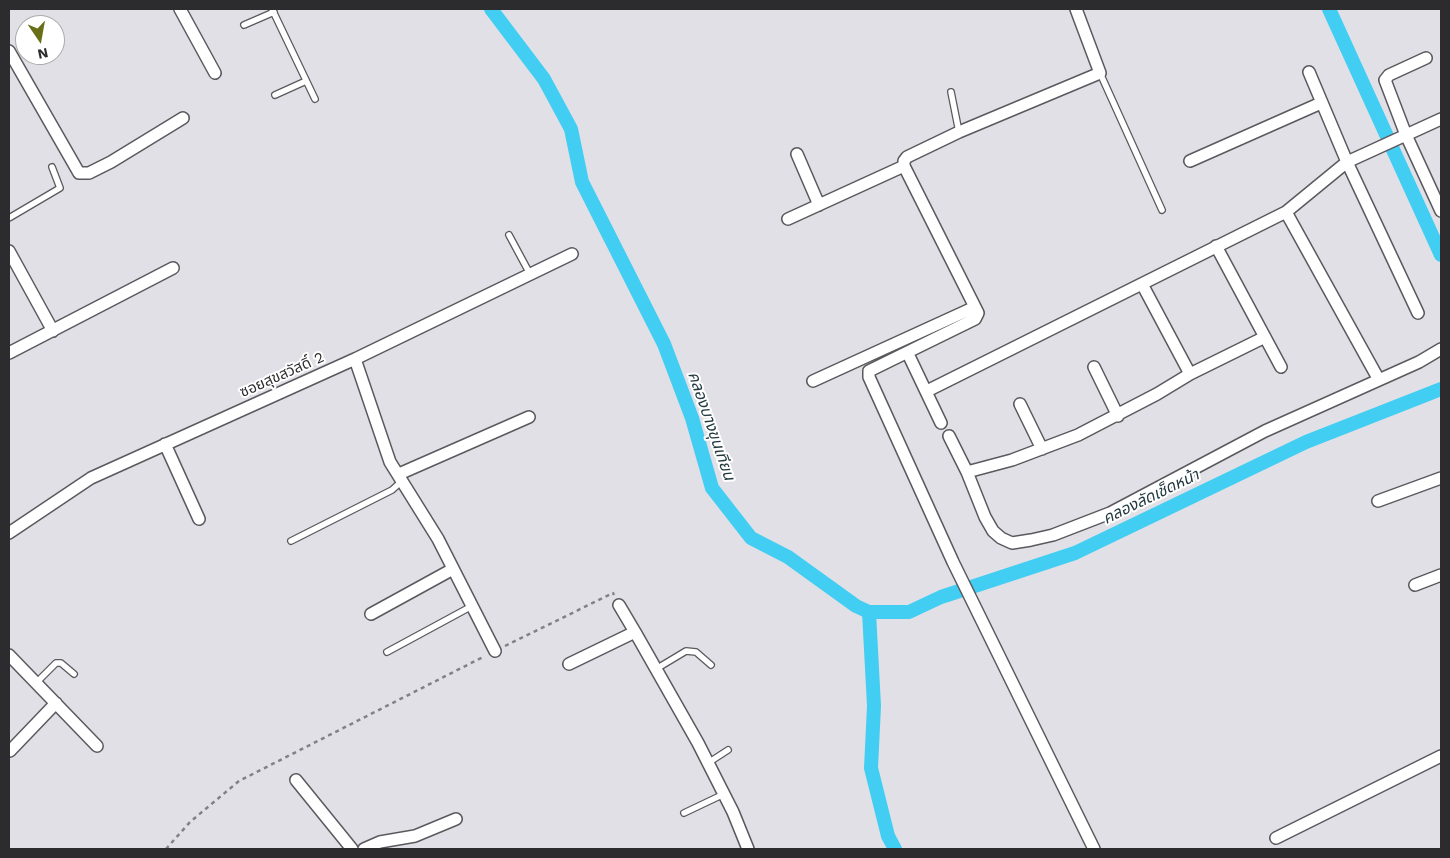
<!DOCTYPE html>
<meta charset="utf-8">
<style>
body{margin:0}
#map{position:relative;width:1450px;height:858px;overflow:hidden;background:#e1e0e6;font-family:"Work Sans",sans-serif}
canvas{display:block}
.frame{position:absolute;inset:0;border:10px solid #2c2c2e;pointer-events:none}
.north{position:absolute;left:15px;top:15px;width:50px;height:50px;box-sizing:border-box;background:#fff;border:1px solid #ababab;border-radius:50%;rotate:168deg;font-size:14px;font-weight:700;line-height:20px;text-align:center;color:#2c2c2e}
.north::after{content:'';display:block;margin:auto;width:18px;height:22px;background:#686f16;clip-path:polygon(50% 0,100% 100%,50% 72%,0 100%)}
</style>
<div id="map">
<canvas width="1450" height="858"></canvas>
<div class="frame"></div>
<div class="north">N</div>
</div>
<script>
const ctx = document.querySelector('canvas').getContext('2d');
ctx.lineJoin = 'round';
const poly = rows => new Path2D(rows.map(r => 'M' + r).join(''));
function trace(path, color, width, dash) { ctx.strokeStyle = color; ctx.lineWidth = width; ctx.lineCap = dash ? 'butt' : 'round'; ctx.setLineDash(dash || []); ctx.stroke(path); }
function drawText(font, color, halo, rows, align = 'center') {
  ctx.font = font + ' "Work Sans","Noto Sans Thai",sans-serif'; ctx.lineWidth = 4; ctx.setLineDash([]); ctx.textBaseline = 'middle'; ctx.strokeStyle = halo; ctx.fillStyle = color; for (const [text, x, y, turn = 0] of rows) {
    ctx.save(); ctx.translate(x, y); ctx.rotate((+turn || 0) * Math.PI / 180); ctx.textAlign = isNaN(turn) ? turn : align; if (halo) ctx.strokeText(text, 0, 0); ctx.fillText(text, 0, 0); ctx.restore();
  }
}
trace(poly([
 [491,9,544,79,571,129,582,182,664,344,692,418,712,488,751,538,788,557,856,606,869,612,909,612,941,597,1075,553,1306,442,1441,389],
 [1329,9,1441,255],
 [869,612,874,706,871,768,888,836,895,849]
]), '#41cef2', 14);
const lane = poly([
 [272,9,315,99],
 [244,25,274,12],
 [1100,73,1162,210],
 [951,92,959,132],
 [275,95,306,81],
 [9,218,60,188,52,167],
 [509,235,530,274],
 [291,541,392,490,403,480],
 [387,652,472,606],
 [656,669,686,651,696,652,711,665],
 [36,683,56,663,61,663,74,674],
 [708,763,728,750],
 [684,813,724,794]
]);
const street = poly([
 [180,9,215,73],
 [1076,9,1100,73,959,132,907,157,904,161,904,166,978,313,975,319,869,371,869,377,953,562,1094,849],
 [9,51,79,173,89,173,111,162,183,118],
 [1426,58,1389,75,1385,80,1406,135,1441,211],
 [1309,72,1347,162,1418,313],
 [797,154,819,205],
 [1190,161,1321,103],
 [1286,212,1379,380],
 [788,219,904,166],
 [1216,246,1281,367],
 [9,251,53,331],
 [1142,284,1190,374],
 [9,353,173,268],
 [910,358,941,423],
 [355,359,390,462,438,539,495,651],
 [1094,367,1118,416],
 [813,381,975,307],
 [927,391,1286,212,1347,162,1441,119],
 [1020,404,1042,449],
 [949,436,967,472,985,517,993,531,1001,538,1012,543,1031,540,1053,535,1110,513,1265,431,1419,362,1441,349],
 [165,444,199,519],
 [967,472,1012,460,1078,435,1157,394,1190,374,1265,337],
 [399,474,529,417],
 [1378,501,1441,478],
 [9,533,91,478,355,359,572,254],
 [1415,585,1441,575],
 [619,605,635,632],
 [371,614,453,569],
 [9,655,97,746],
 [569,664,635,632,698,743,733,812,748,849],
 [10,751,56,703],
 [296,780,352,849],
 [1276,838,1441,756],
 [364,849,380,842,415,836,456,819]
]);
trace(lane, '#5a595e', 8);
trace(street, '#5a595e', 14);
trace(poly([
 [505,646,613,593,614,595],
 [166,849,190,822,239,781,485,656]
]), '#828185', 2.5, [4, 4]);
trace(lane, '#fff', 5.5);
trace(street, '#fff', 11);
drawText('15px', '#2c2c2e', '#fff', [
 ["ซอยสุขสวัสดิ์ 2",282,375,-24]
]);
drawText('italic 16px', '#233a41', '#fff', [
 ["คลองบางขุนเทียน",711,426,71],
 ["คลองลัดเช็ดหน้า",1151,497,-26]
]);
</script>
